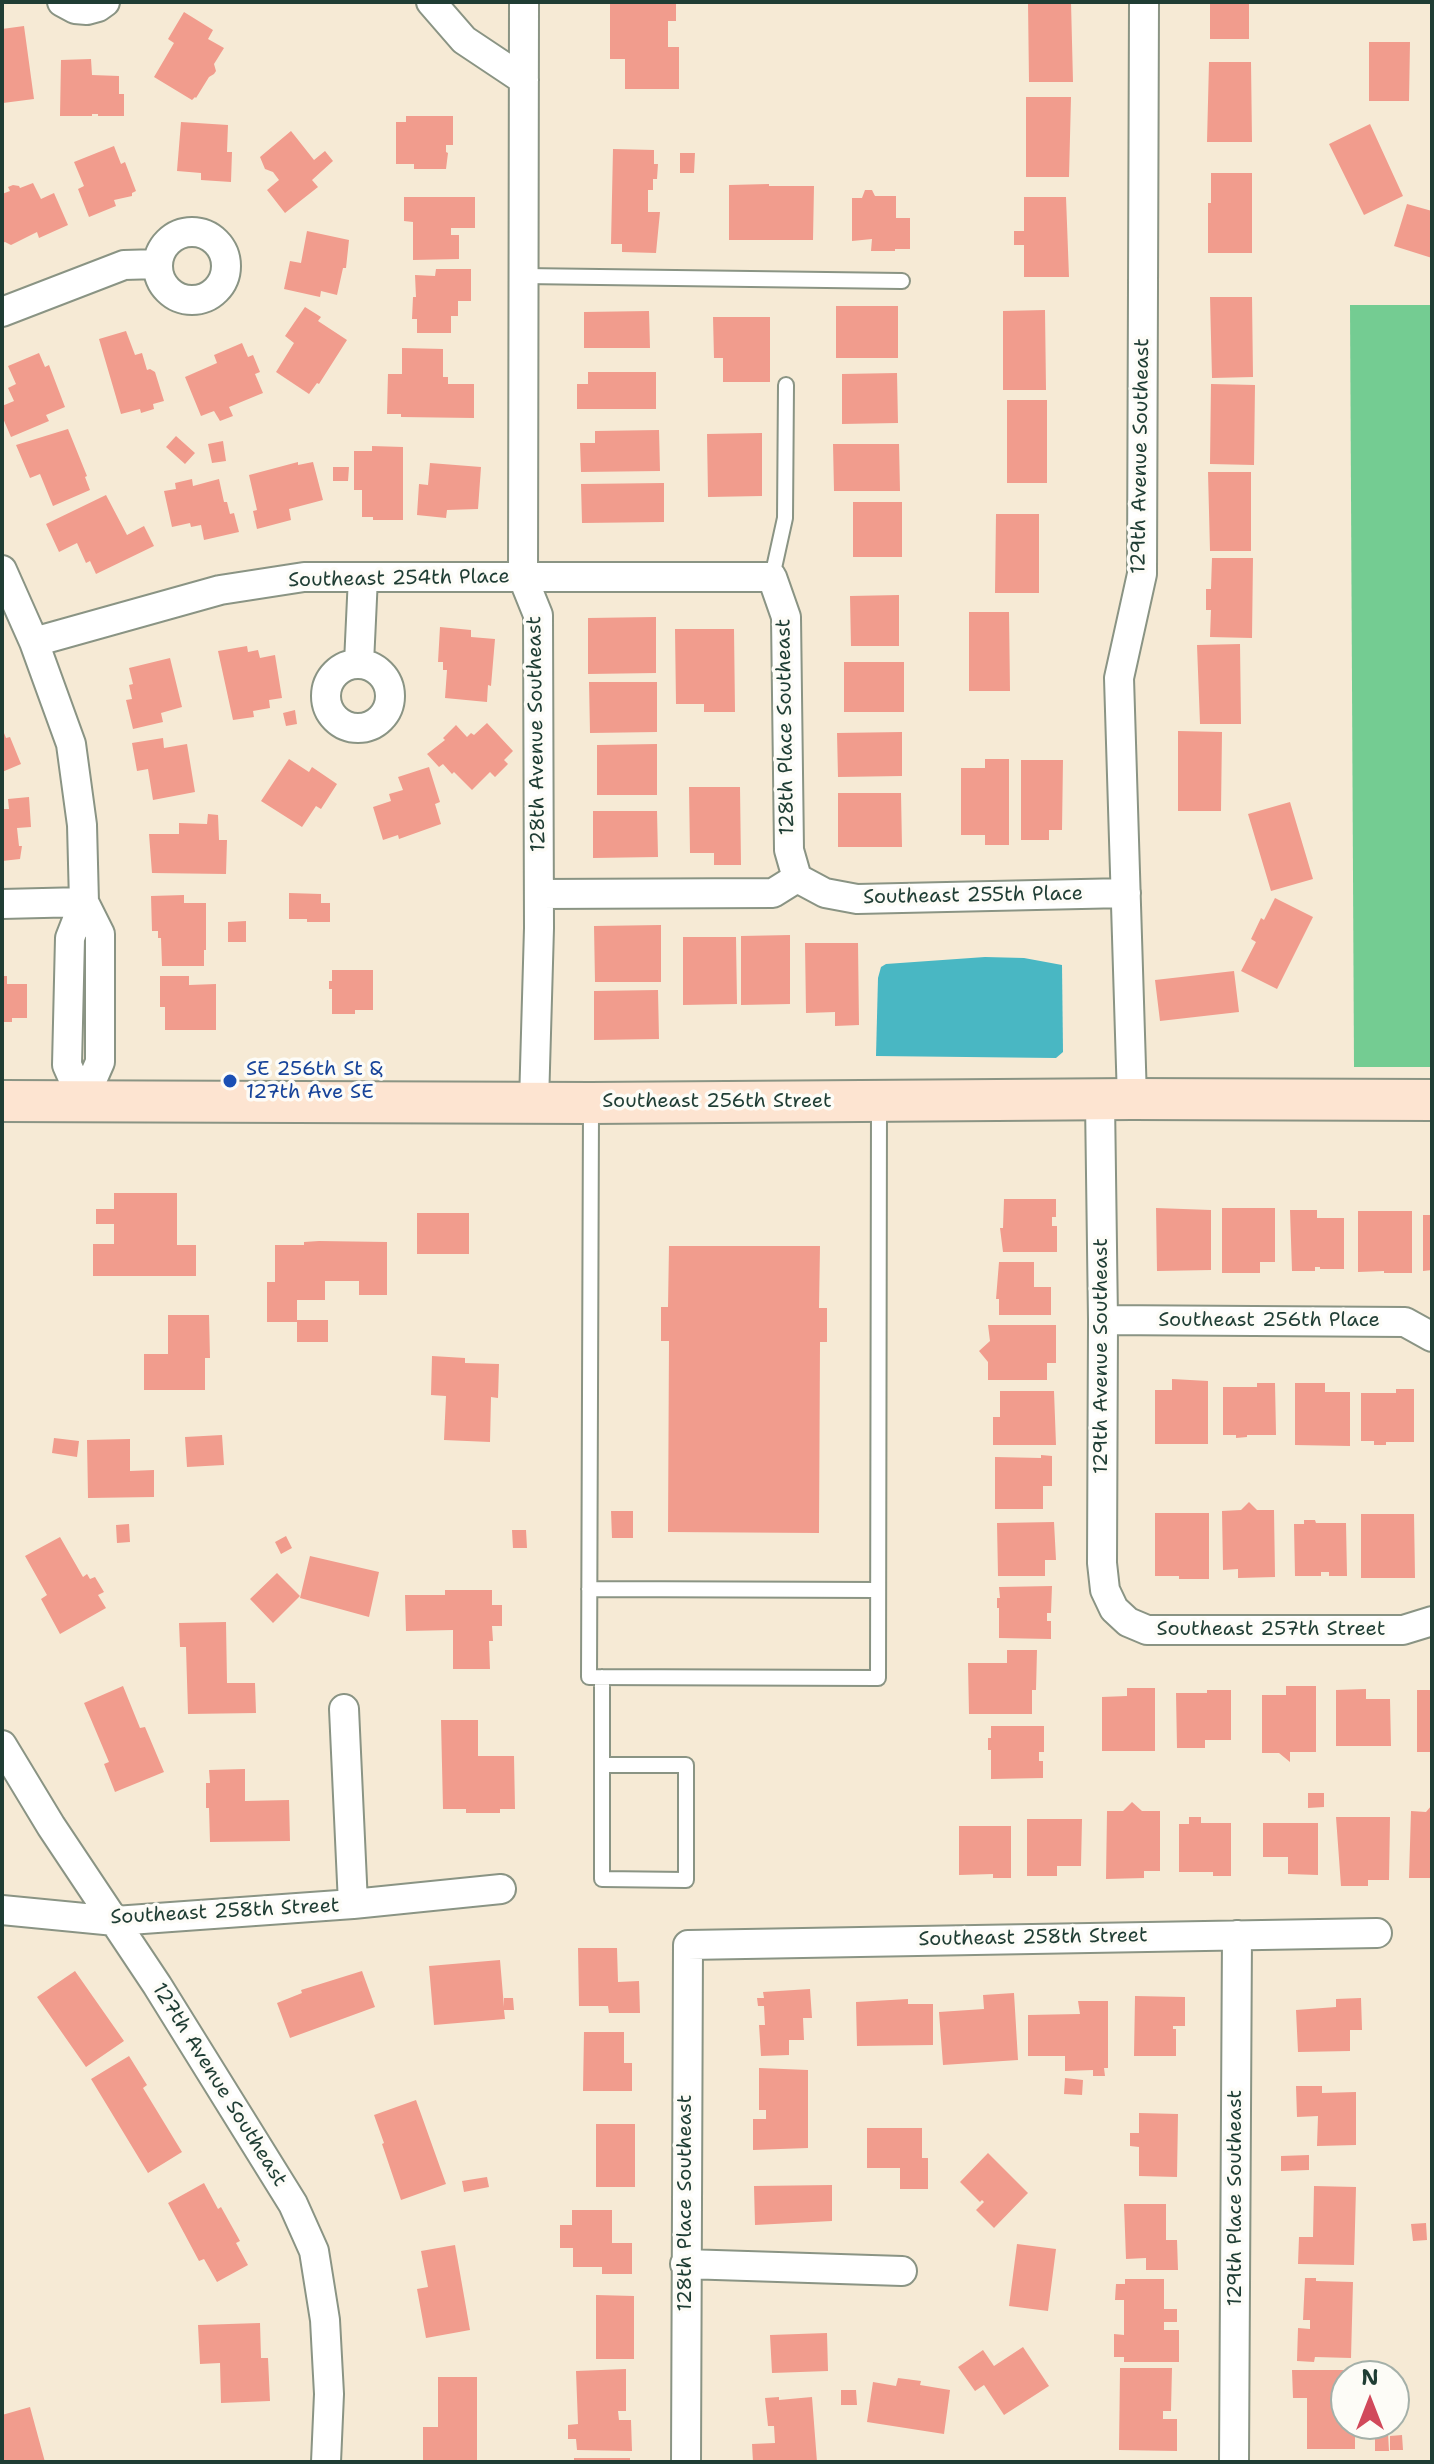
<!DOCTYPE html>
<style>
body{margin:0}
#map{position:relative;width:1434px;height:2464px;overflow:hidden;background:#f6ead5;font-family:"Shantell Sans",sans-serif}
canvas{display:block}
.frame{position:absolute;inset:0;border:4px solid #1f3d34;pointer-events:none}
.north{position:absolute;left:1330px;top:2360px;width:80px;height:80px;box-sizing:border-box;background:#fdfcf7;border:2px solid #a4b0a9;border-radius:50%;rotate:0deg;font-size:22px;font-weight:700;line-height:32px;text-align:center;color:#1f3d34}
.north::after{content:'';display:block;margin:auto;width:28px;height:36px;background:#d1495b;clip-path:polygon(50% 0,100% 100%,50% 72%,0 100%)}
</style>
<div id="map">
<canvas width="1434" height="2464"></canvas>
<div class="frame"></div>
<div class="north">N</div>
</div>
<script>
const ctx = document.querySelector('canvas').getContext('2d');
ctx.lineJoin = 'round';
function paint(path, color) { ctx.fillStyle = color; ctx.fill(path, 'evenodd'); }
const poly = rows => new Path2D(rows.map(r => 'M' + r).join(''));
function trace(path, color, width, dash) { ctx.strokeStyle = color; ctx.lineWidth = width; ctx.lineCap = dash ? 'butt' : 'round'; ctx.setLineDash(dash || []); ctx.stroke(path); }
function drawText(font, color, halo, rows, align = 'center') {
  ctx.font = font + ' "Shantell Sans",sans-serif'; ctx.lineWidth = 7; ctx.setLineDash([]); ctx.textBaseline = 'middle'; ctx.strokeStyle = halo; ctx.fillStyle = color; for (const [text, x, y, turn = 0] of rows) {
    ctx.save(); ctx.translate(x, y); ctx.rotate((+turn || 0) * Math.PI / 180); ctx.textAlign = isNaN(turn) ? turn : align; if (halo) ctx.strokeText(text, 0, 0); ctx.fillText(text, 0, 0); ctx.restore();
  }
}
paint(poly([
 [1350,305,1432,305,1432,1067,1354,1067]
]), '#74cc92');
paint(poly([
 [985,957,1024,958,1062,965,1063,1052,1056,1058,876,1056,878,978,881,967,886,964]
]), '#49b7c3');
paint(poly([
 [610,2,676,2,676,21,668,21,668,47,679,47,679,89,625,89,625,59,610,59],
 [1028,2,1071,2,1073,82,1029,82],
 [1210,2,1249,2,1249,39,1210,39],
 [184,12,213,30,208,39,224,48,214,64,216,71,214,74,209,77,196,98,195,97,192,100,154,77,174,43,168,39],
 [24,26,34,99,3,103,2,29],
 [1369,42,1410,42,1409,101,1369,101],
 [91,59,92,75,119,76,119,94,124,94,124,116,98,116,98,114,92,114,92,116,60,116,61,60],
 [1209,62,1251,62,1252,142,1207,142],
 [1026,97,1071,97,1069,177,1026,177],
 [406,116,453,116,453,145,446,145,446,152,448,153,446,169,414,169,414,164,396,164,396,122,406,122],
 [181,122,228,125,227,152,232,152,231,182,201,180,201,173,177,171],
 [1370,124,1403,196,1364,215,1329,144],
 [291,131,314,160,325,151,333,161,312,180,318,187,285,213,267,190,279,180,273,172,265,169,260,157],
 [114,146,121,164,125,162,136,191,132,193,132,196,114,200,116,206,89,217,78,189,84,186,74,162],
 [613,149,654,150,654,164,658,164,657,179,653,179,653,190,648,190,648,212,660,212,656,253,622,252,622,244,611,244],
 [680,153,695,153,694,173,680,173],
 [1211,173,1252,173,1252,253,1208,253,1208,203,1211,203],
 [33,183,41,199,54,193,68,225,39,238,37,232,11,245,5,242,2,243,2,194,10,191,8,187,13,185,19,186,20,188],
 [769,184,769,186,814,186,813,240,729,240,729,185],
 [865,190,872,190,875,196,896,196,896,218,910,218,910,249,895,249,895,251,871,251,872,239,852,241,852,198,862,198],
 [404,197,475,197,475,228,451,228,451,235,459,235,459,259,413,260,413,222,404,221],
 [1024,197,1066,197,1069,277,1024,277,1024,245,1014,245,1014,231,1024,231],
 [1407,204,1432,211,1432,258,1394,246],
 [307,231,349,240,346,268,343,268,337,295,321,291,320,297,284,289,290,261,301,263],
 [436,269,471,269,471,301,458,301,458,316,451,316,451,333,417,333,417,319,412,319,413,297,416,297,415,275,435,276],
 [1210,297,1252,297,1253,377,1212,378],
 [836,306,898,306,898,358,836,358],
 [305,307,321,317,318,321,347,340,319,384,317,383,309,394,276,372,294,343,285,336],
 [1045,310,1046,390,1003,390,1003,311],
 [649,311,650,348,584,348,584,312],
 [713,317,770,317,770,382,723,382,723,358,714,358],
 [126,331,135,355,142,353,147,370,150,369,155,372,164,401,153,404,154,409,141,413,140,409,121,414,99,339],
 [242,343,248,357,253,355,260,372,255,374,263,393,229,407,233,416,220,421,214,411,201,416,185,377,217,363,214,355],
 [402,348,443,349,443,377,448,377,448,384,474,384,474,418,401,417,401,414,387,414,388,374,402,374],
 [39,353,45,367,49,365,65,407,46,415,49,421,11,437,2,416,2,406,14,401,8,388,16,384,8,366],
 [588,372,656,372,656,409,577,409,577,384,588,384],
 [897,373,898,423,842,424,842,374],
 [1211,384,1255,385,1254,465,1210,464],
 [1007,400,1047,400,1047,483,1007,483],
 [68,429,87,476,85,477,90,490,53,506,40,474,30,478,16,445],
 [659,430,660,471,581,472,580,443,595,443,595,431],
 [762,433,762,496,708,497,707,434],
 [176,436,195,453,185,464,166,447],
 [223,441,226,461,212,463,208,444],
 [833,444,899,444,900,491,834,491],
 [372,446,403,447,403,520,373,520,373,517,362,517,362,490,354,490,354,451,372,451],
 [298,462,298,465,313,462,323,500,289,509,291,520,257,529,253,511,257,510,249,475],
 [430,463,481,467,478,509,447,510,446,518,417,515,419,484,428,485],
 [333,467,349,467,348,481,333,481],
 [1208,472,1251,472,1251,551,1210,551],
 [192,479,193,486,219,479,224,502,227,502,230,514,234,513,239,532,204,540,201,525,191,527,190,523,172,527,164,491,176,489,175,483],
 [664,483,664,522,582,523,581,484],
 [106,495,127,535,144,526,154,546,96,574,90,561,86,563,77,543,59,552,46,524],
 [853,502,902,502,902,557,853,557],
 [996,514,1039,514,1039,593,995,593],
 [1212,558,1253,558,1252,638,1210,637,1211,610,1206,610,1206,589,1211,589],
 [899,595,899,646,851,646,850,596],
 [969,612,1009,612,1010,691,969,691],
 [656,617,656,673,588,674,588,618],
 [440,627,471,630,471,637,495,639,491,686,488,685,487,702,445,698,447,670,443,670,443,662,438,662],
 [675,629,734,629,735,712,704,712,704,704,676,704],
 [1240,644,1241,724,1200,724,1197,645],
 [247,646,248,652,258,650,260,658,275,655,282,698,269,700,270,708,253,711,254,717,233,720,218,651],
 [170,658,182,707,161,713,163,722,133,729,126,700,132,699,129,685,133,684,129,668],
 [844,662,904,662,904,712,844,712],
 [589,682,657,682,657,732,590,733],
 [295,710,297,724,286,726,283,713],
 [487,723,513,751,504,760,508,764,495,777,490,772,472,790,454,772,452,774,443,764,439,767,427,754,445,740,443,738,456,725,467,737,471,733,474,735],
 [2,728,6,738,10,737,21,764,2,772],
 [1178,731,1222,732,1221,811,1178,811],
 [902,732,902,776,838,777,837,733],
 [163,738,164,748,187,744,195,792,153,800,148,769,137,771,132,743],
 [657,744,657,795,597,795,597,745],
 [289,759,309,772,312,767,337,784,321,809,316,806,302,827,261,801],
 [985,759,1009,759,1009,845,985,845,985,835,961,835,961,768,985,768],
 [1021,760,1063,760,1062,830,1049,830,1049,840,1021,840],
 [429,767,440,802,435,804,441,824,399,839,398,835,383,840,373,807,391,801,389,794,403,790,398,777],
 [689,787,740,787,741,865,714,865,714,853,690,853],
 [838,793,901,793,902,847,838,847],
 [29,797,31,827,17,828,19,846,22,846,20,859,2,861,2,809,9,809,8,799],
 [1290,802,1313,879,1271,891,1248,814],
 [593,811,657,811,658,857,593,858],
 [208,814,218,815,219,840,227,840,226,874,152,873,149,834,179,834,179,823,207,824],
 [289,893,321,894,321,903,330,903,330,922,307,922,307,919,289,919],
 [184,895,184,903,206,903,206,950,204,950,204,966,162,966,161,938,158,938,158,931,152,931,151,896],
 [1275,898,1313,917,1277,989,1241,971,1256,942,1251,939,1261,918,1264,920],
 [246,921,246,942,228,942,228,922],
 [661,925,661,982,595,982,594,926],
 [790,935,790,1004,741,1005,741,936],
 [683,937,736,937,737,1004,683,1005],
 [805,943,858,943,859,1025,835,1026,835,1012,806,1013],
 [332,970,373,970,373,1010,355,1010,355,1014,332,1014,332,989,329,989,329,981,332,981],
 [1234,971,1239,1012,1160,1021,1155,980],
 [2,976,7,976,7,984,27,984,27,1018,12,1018,12,1022,2,1022],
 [160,976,189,976,189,985,216,984,216,1030,165,1030,165,1007,160,1007],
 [658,990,659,1039,594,1040,594,991],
 [114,1193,177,1193,177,1245,196,1245,196,1276,93,1276,93,1244,114,1244,114,1224,96,1224,96,1209,114,1209],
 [1004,1199,1056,1199,1056,1217,1052,1217,1052,1226,1057,1226,1057,1252,1003,1252,1000,1228,1003,1228],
 [1156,1208,1211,1210,1211,1270,1157,1271],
 [1222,1208,1275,1208,1275,1262,1260,1262,1260,1273,1222,1273],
 [1290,1210,1317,1210,1317,1218,1344,1218,1344,1269,1320,1269,1320,1267,1315,1267,1315,1271,1292,1271],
 [1358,1211,1412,1211,1412,1273,1384,1273,1384,1271,1358,1272],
 [417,1213,469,1213,469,1254,417,1254],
 [1423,1215,1432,1215,1432,1270,1423,1271],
 [319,1241,387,1242,387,1295,359,1295,359,1281,325,1281,325,1300,297,1300,297,1322,267,1322,267,1282,275,1282,275,1245,304,1245,304,1242],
 [669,1246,820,1246,819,1308,827,1308,827,1342,820,1342,819,1533,668,1532,669,1341,661,1341,661,1307,668,1307],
 [999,1262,1034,1262,1034,1287,1051,1287,1051,1315,999,1315,999,1299,996,1299],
 [168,1315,209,1315,210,1358,205,1358,205,1390,144,1390,144,1354,168,1354],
 [297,1320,328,1320,328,1342,297,1342],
 [988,1325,1056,1325,1056,1363,1047,1363,1047,1380,988,1380,988,1362,979,1351,990,1341],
 [432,1356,465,1358,465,1363,499,1364,498,1398,491,1397,490,1442,444,1440,446,1396,431,1395],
 [1172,1379,1208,1381,1208,1444,1155,1444,1155,1390,1172,1390],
 [1257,1383,1275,1383,1276,1435,1247,1435,1247,1437,1236,1438,1236,1435,1223,1435,1223,1387,1257,1387],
 [1295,1383,1325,1383,1325,1392,1350,1392,1350,1446,1295,1445],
 [1396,1389,1414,1389,1414,1442,1386,1442,1386,1445,1374,1445,1374,1441,1361,1441,1361,1393,1396,1393],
 [1000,1391,1054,1391,1056,1445,993,1445,993,1417,1000,1417],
 [222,1435,224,1465,187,1467,185,1437],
 [54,1438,79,1441,77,1457,52,1453],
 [130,1439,130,1471,154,1470,154,1497,88,1498,87,1440],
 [1041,1455,1052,1456,1052,1486,1043,1486,1043,1509,995,1509,995,1457,1041,1458],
 [1249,1502,1257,1510,1274,1510,1275,1577,1238,1578,1238,1569,1223,1570,1222,1511,1241,1510],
 [611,1511,633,1511,633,1538,612,1538],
 [1155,1513,1209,1513,1209,1579,1179,1579,1179,1576,1155,1576],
 [1361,1514,1414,1514,1415,1578,1361,1578],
 [1304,1520,1315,1520,1316,1523,1346,1523,1347,1576,1329,1576,1329,1572,1321,1572,1321,1576,1295,1576,1294,1524,1304,1524],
 [1054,1522,1056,1560,1045,1560,1045,1576,998,1576,997,1523],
 [129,1524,130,1542,117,1543,116,1525],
 [512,1530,526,1530,527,1548,513,1548],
 [286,1536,292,1548,281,1554,275,1542],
 [60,1537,83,1577,87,1574,90,1579,95,1577,104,1592,98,1595,106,1608,60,1634,41,1599,47,1595,25,1556],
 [310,1556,379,1572,369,1617,300,1598],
 [277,1573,300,1596,273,1623,250,1599],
 [1052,1586,1051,1613,1047,1613,1047,1621,1051,1621,1051,1639,999,1638,999,1608,997,1608,997,1598,1000,1598,999,1587],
 [445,1590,492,1590,492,1605,502,1605,502,1626,492,1626,493,1641,489,1641,490,1669,453,1669,453,1630,406,1631,405,1595,445,1595],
 [226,1622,227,1683,255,1683,256,1713,188,1714,186,1647,180,1647,179,1623],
 [1007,1650,1037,1650,1036,1690,1032,1690,1032,1714,969,1714,968,1663,1007,1663],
 [123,1686,140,1728,145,1727,164,1772,115,1792,104,1764,109,1762,84,1703],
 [1286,1686,1316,1686,1316,1752,1290,1752,1290,1762,1279,1753,1262,1753,1262,1695,1286,1695],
 [1127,1688,1155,1688,1155,1751,1102,1751,1102,1697,1127,1696],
 [1366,1689,1366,1699,1390,1699,1391,1746,1336,1746,1336,1690],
 [1207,1690,1231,1690,1231,1740,1205,1740,1205,1748,1177,1748,1176,1693,1207,1693],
 [1417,1690,1432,1690,1432,1752,1417,1752],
 [441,1720,478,1720,478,1756,514,1756,515,1809,500,1809,500,1813,466,1813,466,1809,443,1809],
 [991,1726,1044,1726,1044,1752,1039,1752,1039,1761,1043,1761,1043,1778,991,1779,991,1750,988,1750,988,1738,991,1738],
 [245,1769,245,1801,289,1800,290,1841,210,1842,209,1808,206,1808,206,1783,210,1783,209,1770],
 [1308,1793,1324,1793,1324,1807,1308,1808],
 [1132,1802,1142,1811,1160,1811,1160,1871,1144,1871,1144,1878,1106,1879,1107,1811,1123,1811],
 [1432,1805,1432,1878,1409,1878,1411,1811,1426,1812],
 [1189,1817,1201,1817,1201,1823,1231,1823,1231,1876,1213,1876,1213,1872,1179,1872,1179,1824,1189,1824],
 [1336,1817,1390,1817,1389,1880,1368,1880,1368,1886,1341,1886],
 [1027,1819,1082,1819,1081,1866,1057,1866,1057,1876,1027,1876],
 [1263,1823,1318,1823,1318,1875,1288,1874,1288,1857,1263,1857],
 [959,1826,1011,1826,1011,1878,993,1878,993,1874,959,1875],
 [578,1948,617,1948,618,1982,639,1981,640,2013,609,2013,608,2006,579,2006],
 [500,1960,504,2007,504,1998,513,1998,514,2010,504,2010,505,2019,434,2025,429,1966],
 [75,1971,124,2041,86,2067,37,1997],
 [362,1971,375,2007,290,2038,277,2003,302,1993,301,1990],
 [810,1989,812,2018,803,2018,804,2040,789,2040,789,2055,761,2056,759,2025,765,2025,764,2006,758,2006,757,1998,764,1998,763,1992],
 [1014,1993,1018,2060,943,2065,939,2012,984,2009,983,1995],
 [1135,1996,1185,1997,1185,2026,1173,2026,1173,2029,1176,2029,1176,2056,1134,2056],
 [1361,1998,1362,2030,1350,2030,1350,2051,1298,2052,1296,2010,1336,2007,1336,1999],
 [908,1999,908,2004,933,2004,933,2045,857,2046,856,2002],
 [1078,2001,1108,2001,1108,2068,1104,2068,1105,2076,1093,2076,1093,2070,1065,2071,1065,2056,1028,2056,1028,2015,1080,2014],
 [584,2032,624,2032,624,2063,632,2063,632,2091,583,2091],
 [129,2056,147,2085,143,2088,182,2152,148,2173,91,2079],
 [759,2068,808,2070,808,2148,753,2150,753,2119,766,2119,766,2110,759,2110],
 [1065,2078,1083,2080,1082,2095,1064,2094],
 [1296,2086,1322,2086,1322,2093,1356,2092,1356,2145,1317,2146,1318,2116,1297,2117],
 [416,2100,446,2184,401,2200,382,2144,384,2143,374,2115],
 [1139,2113,1178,2114,1177,2177,1139,2176,1139,2147,1130,2146,1130,2133,1139,2133],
 [596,2124,635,2124,635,2187,596,2187],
 [867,2128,922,2128,922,2158,928,2158,928,2189,900,2189,900,2168,867,2168],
 [988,2153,1028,2193,994,2228,976,2210,984,2202,982,2200,980,2202,960,2182],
 [1309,2155,1309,2170,1281,2171,1281,2156],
 [487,2177,489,2187,464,2192,462,2181],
 [204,2183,218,2209,221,2207,240,2241,236,2243,248,2265,217,2282,204,2259,199,2261,168,2203],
 [832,2185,832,2221,755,2225,754,2186],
 [1314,2186,1356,2187,1354,2265,1298,2264,1299,2237,1313,2237],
 [1124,2204,1166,2204,1166,2240,1177,2240,1178,2270,1146,2270,1146,2258,1126,2259],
 [572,2210,612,2210,612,2243,632,2243,632,2274,602,2274,602,2267,573,2267,573,2248,560,2248,560,2225,572,2225],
 [1426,2223,1427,2240,1413,2241,1411,2224],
 [1017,2244,1056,2249,1048,2311,1009,2306],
 [455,2245,470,2330,426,2338,417,2289,428,2287,421,2251],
 [1305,2278,1316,2278,1316,2281,1353,2282,1351,2358,1315,2357,1314,2362,1297,2361,1298,2328,1310,2329,1310,2320,1303,2320],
 [1125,2279,1164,2279,1164,2309,1177,2309,1177,2322,1164,2322,1164,2330,1179,2330,1179,2362,1124,2362,1124,2357,1114,2357,1114,2334,1124,2335,1124,2300,1115,2300,1116,2284,1125,2284],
 [596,2295,634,2296,634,2359,596,2359],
 [260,2323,261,2358,268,2358,270,2401,221,2403,220,2363,200,2364,198,2325],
 [827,2333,828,2371,772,2373,770,2335],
 [1023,2347,1049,2386,1004,2415,984,2385,975,2391,958,2367,983,2350,994,2366],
 [1120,2368,1172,2368,1171,2411,1163,2411,1163,2419,1177,2419,1177,2451,1119,2450],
 [626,2369,626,2411,618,2411,619,2420,631,2420,632,2451,577,2450,576,2439,568,2439,568,2425,578,2424,576,2371],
 [1292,2370,1368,2370,1368,2376,1346,2376,1346,2424,1355,2424,1355,2449,1307,2449,1307,2398,1293,2398],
 [438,2377,477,2377,477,2462,423,2462,423,2427,438,2427],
 [898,2378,921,2381,920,2385,950,2390,944,2434,867,2422,873,2382,896,2386],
 [841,2390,856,2390,857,2405,841,2405],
 [779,2397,779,2400,812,2397,817,2462,753,2462,752,2444,775,2443,774,2426,768,2426,765,2398],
 [30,2407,45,2462,2,2462,2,2415],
 [1388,2433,1389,2451,1375,2451,1375,2434],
 [1402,2435,1403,2450,1390,2450,1390,2436],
 [574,2458,630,2458,630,2462,574,2462]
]), '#f19c8d');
const lane = poly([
 [524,276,902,281],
 [772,577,785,518,786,385],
 [591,1107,589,1677,878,1678,879,1104],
 [589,1589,878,1590],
 [602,1677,602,1879,686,1880,686,1765,602,1765]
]);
const street = poly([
 [62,2,75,9,87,10,98,7,105,2],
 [431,2,464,40,524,80],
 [524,2,523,578,538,615,539,928,534,1103],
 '158 266a34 34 0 1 1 68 0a34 34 0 1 1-68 0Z',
 [2,312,124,265,158,264],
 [2,570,34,642,71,744,82,825,84,902,70,938,67,1065,83,1101],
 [34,642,220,590,304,577,772,577,786,617,789,850,797,878],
 [359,663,363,577],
 '326 696a32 32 0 1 1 64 0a32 32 0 1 1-64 0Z',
 [539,894,773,893,797,878,825,893,857,899,1126,893],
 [2,904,84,902],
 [1132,1099,1119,678,1142,574,1144,2],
 [83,1101,100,1062,100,934,84,902],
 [1100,1101,1103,1320,1102,1563,1105,1590,1114,1609,1128,1622,1147,1630,1403,1630,1432,1621],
 [1103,1320,1405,1322,1432,1337],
 [344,1709,353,1904],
 [2,1745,51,1826,157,1985,293,2204,314,2251,325,2320,329,2394,326,2462],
 [2,1910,115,1921,353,1904,501,1889],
 [685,2264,902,2271],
 [686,2462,688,1945,1377,1933],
 [1234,2462,1237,1935]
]);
const secondary = poly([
 [2,1101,591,1103,1132,1099,1432,1100]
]);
trace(lane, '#8a9484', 18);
trace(street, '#8a9484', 32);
trace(secondary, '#8a9484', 44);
trace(lane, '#fff', 14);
trace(street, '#fff', 28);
trace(secondary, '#fde4d1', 40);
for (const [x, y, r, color] of [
 [230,1081,8,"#1a4fb4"]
]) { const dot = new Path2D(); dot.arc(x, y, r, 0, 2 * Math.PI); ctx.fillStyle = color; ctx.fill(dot); trace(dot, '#fdfcf7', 3); }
drawText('20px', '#1f3d34', '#fdfcf7', [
 ["129th Avenue Southeast",1141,456,-89],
 ["Southeast 254th Place",399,579,-1],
 ["128th Place Southeast",786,727,-91],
 ["128th Avenue Southeast",537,734,-91],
 ["Southeast 255th Place",973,896,-1],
 ["Southeast 256th Street",717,1102],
 ["Southeast 256th Place",1269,1321],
 ["129th Avenue Southeast",1102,1356,-90],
 ["Southeast 257th Street",1271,1630],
 ["Southeast 258th Street",225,1912,-3],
 ["Southeast 258th Street",1033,1938,-1],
 ["127th Avenue Southeast",219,2085,58],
 ["129th Place Southeast",1236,2198,-90],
 ["128th Place Southeast",686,2203,-90]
]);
drawText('20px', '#164399', '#fdfcf7', [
 ["SE 256th St &",246,1070],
 ["127th Ave SE",246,1093]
], 'left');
</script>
